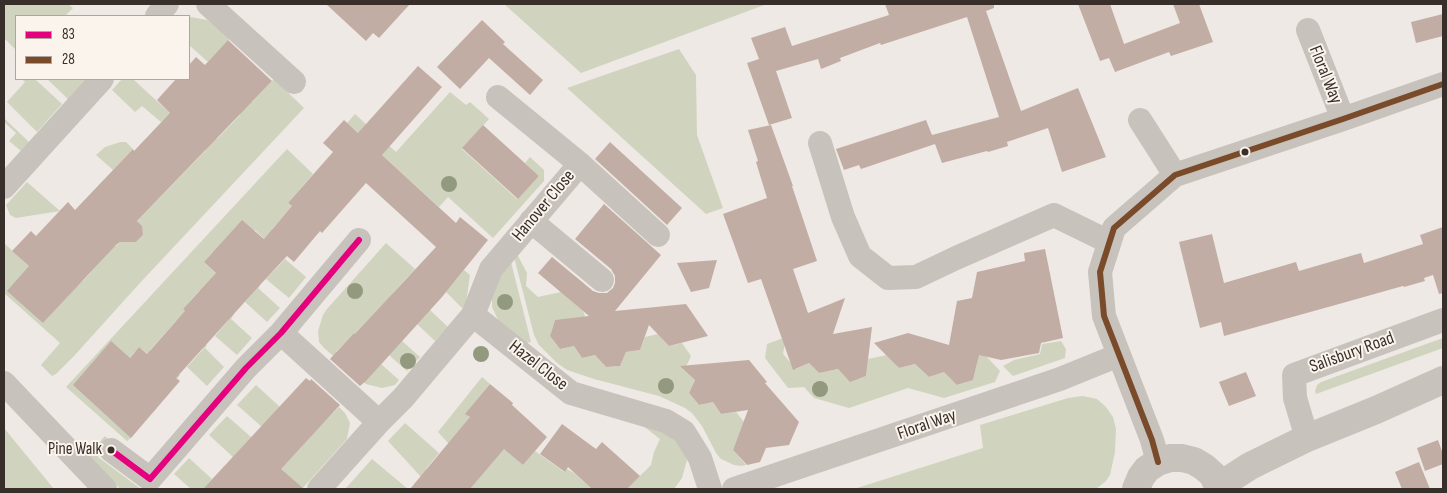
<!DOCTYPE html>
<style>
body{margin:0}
#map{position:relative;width:1447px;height:493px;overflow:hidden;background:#eee9e4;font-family:"Sofia Sans Condensed",sans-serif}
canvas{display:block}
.frame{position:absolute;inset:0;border:5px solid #392f2a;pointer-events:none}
.legend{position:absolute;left:15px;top:15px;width:175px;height:65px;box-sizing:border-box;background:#faf4ec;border:1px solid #ada59e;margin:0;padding:6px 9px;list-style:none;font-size:15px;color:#392f2a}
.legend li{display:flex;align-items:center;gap:10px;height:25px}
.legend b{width:25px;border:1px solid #ada59e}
</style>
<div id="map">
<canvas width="1447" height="493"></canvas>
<div class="frame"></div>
<ul class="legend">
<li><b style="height:6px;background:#e5007d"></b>83</li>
<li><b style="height:6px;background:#7a4b2a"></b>28</li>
</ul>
</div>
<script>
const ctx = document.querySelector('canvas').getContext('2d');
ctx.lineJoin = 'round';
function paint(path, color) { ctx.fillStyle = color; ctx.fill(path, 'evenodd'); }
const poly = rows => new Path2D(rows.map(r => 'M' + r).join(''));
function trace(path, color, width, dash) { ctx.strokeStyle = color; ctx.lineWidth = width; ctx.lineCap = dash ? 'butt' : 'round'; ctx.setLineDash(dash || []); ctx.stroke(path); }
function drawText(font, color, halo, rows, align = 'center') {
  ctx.font = font + ' "Sofia Sans Condensed",sans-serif'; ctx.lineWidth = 4; ctx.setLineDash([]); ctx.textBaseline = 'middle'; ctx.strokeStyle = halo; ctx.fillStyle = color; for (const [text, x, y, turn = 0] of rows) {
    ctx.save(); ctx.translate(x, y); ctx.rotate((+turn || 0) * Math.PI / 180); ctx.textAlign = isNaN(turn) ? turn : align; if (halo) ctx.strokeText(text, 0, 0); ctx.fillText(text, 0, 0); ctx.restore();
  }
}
paint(poly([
 [4,4,68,4,73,8,65,16,16,16,16,50,4,38],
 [504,4,767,4,581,73],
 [191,17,207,20,216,26,230,38,208,62,189,45,189,18],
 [679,49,696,75,697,135,723,208,706,214,567,88],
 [189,64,210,84,220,73,252,102,274,79,304,108,139,284,74,356,56,374,52,376,41,365,60,343,4,293,4,243,29,266,43,323,74,289,47,249,83,281,107,254,82,213,116,246,126,236,132,242,136,242,143,235,142,231,136,224,139,219,206,150,169,115,161,122,142,106,135,112,112,90,122,79,133,79,196,137,206,128,217,139,240,115,191,69,189,71],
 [22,79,35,79,62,104,37,132,7,102,25,82],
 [47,79,89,79,69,100],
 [450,92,466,105,470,102,489,119,462,149,517,199,539,176,525,163,530,157,544,170,544,181,493,238,448,197,439,207,347,123,355,114,396,152],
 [4,118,29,142,21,151,9,141,16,133,4,122],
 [120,142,126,142,133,149,113,170,96,155,105,147],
 [287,149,313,174,288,203,320,231,318,234,289,210,272,229,284,240,276,250,255,230,238,249,243,270,260,286,258,288,280,308,267,322,245,302,257,287,213,252,204,262,219,276,227,307,234,314,231,319,252,338,237,355,215,336,230,318,199,291,183,309,197,322,190,330,207,345,205,348,224,367,207,386,187,367,204,348,176,321,150,350,180,375,177,379,139,347,116,374,157,408,152,413,114,379,131,438,127,441,66,387],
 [27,182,60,211,16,218,10,215,6,205],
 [386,243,415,269,393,293,430,310,448,327,435,341,396,304,402,341,420,357,407,371,389,355,371,348,354,333,336,352,367,380,381,364,399,380,395,385,382,388,366,384,324,348,319,342,318,331,323,315,327,309],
 [517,254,527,273,526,286,538,297,561,292,583,311,588,324,555,320,550,336,560,349,574,346,582,358,595,355,606,367,620,366,626,352,640,350,645,337,658,334,669,346,682,343,691,356,685,369,695,380,689,393,699,405,713,402,721,414,736,412,744,422,733,450,746,465,742,466,734,465,721,459,716,453,702,426,692,413,685,408,659,396,594,379,567,370,557,363,539,345,534,335,514,257],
 [285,259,306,277,289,298,266,279],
 [511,262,531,342,526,343,500,324,492,307,492,286],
 [464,270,470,275,466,303,463,309,446,292],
 [786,337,783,354,796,369,809,363,819,373,838,369,850,381,866,376,868,359,887,355,899,368,915,364,929,377,944,372,958,385,973,380,977,363,964,349,975,344,1000,371,995,382,944,398,908,388,849,408,814,398,804,387,788,388,765,358,767,344],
 [1443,338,1443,348,1316,394,1315,391,1317,385,1321,382],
 [1061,341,1066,349,1065,358,1013,376,1003,366,1014,360,1040,354,1042,344],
 [482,377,490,384,466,414,489,433,523,465,535,451,564,472,567,469,574,473,592,489,470,489,483,473,448,443,438,432],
 [256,385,280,407,320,426,339,407,345,413,350,423,347,439,302,489,235,489,233,487,238,481,223,467,224,466,239,480,251,438,233,457,209,435,227,416,251,437,255,435,292,456,311,436,262,427,237,405],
 [1083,396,1097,399,1106,407,1113,417,1116,429,1115,452,1110,475,1106,481,1096,489,854,489,983,448,980,425,1068,398],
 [405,423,439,453,426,469,449,489,457,481,467,489,436,489,421,477,388,441],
 [661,423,684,450,687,460,682,478,674,489,627,489,651,465,654,452,660,439,642,425],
 [4,428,54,489,4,489],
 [105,436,111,442,99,453,98,457,141,489,120,489,88,455],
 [189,458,212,479,203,489,191,489,174,474],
 [372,459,408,489,345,489]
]), '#d0d4be');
paint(poly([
 [326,4,410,4,379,38,373,33,366,41],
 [885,4,994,4,994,8,986,11,1021,111,1078,88,1106,157,1062,172,1048,128,1007,142,1008,146,988,152,987,151,942,163,935,144,861,169,859,165,844,170,836,149,926,120,932,135,999,117,967,17,881,45,880,43,840,58,841,61,821,69,818,59,776,71,792,118,769,125,747,63,759,59,751,38,785,27,792,46,889,15],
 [1078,4,1110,4,1124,44,1180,23,1173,4,1199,4,1213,42,1171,56,1169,52,1115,72,1109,58,1100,61],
 [1443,14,1443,36,1416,43,1411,22],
 [482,20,505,42,503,44,543,80,530,95,489,58,460,89,437,67],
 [228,40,272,81,137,221,142,226,143,235,136,242,120,242,116,245,43,323,7,291,29,266,12,251,31,231,36,236,68,202,75,210,133,149,134,151,170,113,157,100,176,79,189,79,189,65,196,57,205,65],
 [418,66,442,87,382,155,456,223,460,217,488,240,442,297,367,380,360,386,330,359,354,333,355,334,436,247,366,183,322,233,320,231,294,262,287,256,260,285,176,378,180,381,131,438,73,385,111,341,130,358,139,347,147,354,185,311,183,309,216,273,204,262,242,220,264,239,292,206,288,203,333,152,323,143,344,120,358,133],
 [483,125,539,176,518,199,462,148],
 [771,125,793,186,792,186,817,261,793,269,808,313,845,298,833,334,872,327,866,376,850,382,838,369,819,373,809,363,793,370,761,279,748,283,723,214,767,198,756,162,758,161,748,130],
 [610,142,682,208,667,225,595,159],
 [604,204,661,255,615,311,686,304,708,336,669,346,649,325,640,350,626,352,620,366,606,367,595,355,582,358,574,346,560,349,550,336,555,320,589,316,538,273,552,257,593,291,599,293,607,293,613,288,615,283,615,276,611,269,575,239],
 [1443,227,1443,293,1439,294,1433,275,1424,278,1425,281,1404,287,1403,286,1339,304,1224,336,1221,322,1200,328,1179,242,1212,234,1224,283,1296,262,1299,271,1361,253,1364,263,1423,244,1420,235],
 [1045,249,1063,338,1041,343,1039,353,1001,360,979,355,973,380,957,385,944,372,929,377,915,364,899,368,874,343,908,333,949,345,957,301,972,298,977,272,1025,261,1024,253],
 [717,260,709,288,691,292,677,263],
 [749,360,767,382,765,383,799,422,789,445,766,448,760,462,747,465,733,450,748,410,721,414,713,402,699,405,689,393,695,380,680,366],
 [1246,372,1256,396,1229,406,1219,382],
 [306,378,310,381,311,379,340,405,281,469,304,489,203,489],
 [490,384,513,403,512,405,547,437,523,465,504,449,470,489,410,489,470,417,465,414],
 [562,424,596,449,602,442,640,476,627,489,592,489,568,467,565,472,540,454],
 [1438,440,1443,454,1443,464,1425,471,1417,448],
 [1419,462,1430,489,1402,489,1395,472]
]), '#c2ada5');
trace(poly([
 [208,4,294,82],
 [157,16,167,4],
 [1308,30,1343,119],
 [498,97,580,164,658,235],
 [1140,120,1175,175],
 [820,143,843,217,860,256,888,278,916,277,956,258,1054,215,1109,242],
 [4,187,102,79],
 [531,221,602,280],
 [473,315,571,393,666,421,684,432,700,458,710,489],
 [281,333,379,422,403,398,473,315,491,269,580,164],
 [4,383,105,489],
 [1307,438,1295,398,1294,375,1443,320],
 [111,450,150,479,246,368,281,333,359,240],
 [1158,462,1152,440,1104,316,1100,272,1114,228,1175,175,1343,119,1443,84],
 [319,489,379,422],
 [734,489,1060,379,1119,355]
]), '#c8c2bd', 24);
trace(poly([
 [1219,486,1250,466,1307,438,1376,410,1443,380],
 [1136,489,1141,477,1147,469,1158,462,1170,458,1182,458,1194,461,1204,467,1213,475,1219,489]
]), '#c8c2bd', 28);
trace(poly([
 [111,450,150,479,246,368,281,333,359,240]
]), '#e5007d', 6);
trace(poly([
 [1158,462,1152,440,1104,316,1100,272,1114,228,1175,175,1343,119,1443,84]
]), '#7a4b2a', 6);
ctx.fillStyle = '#93997f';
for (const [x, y] of [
 [449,184],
 [355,291],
 [505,302],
 [481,354],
 [408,361],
 [666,386],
 [820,389]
]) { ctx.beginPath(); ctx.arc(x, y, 8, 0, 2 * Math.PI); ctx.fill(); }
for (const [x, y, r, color] of [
 [1245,152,4.5,"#392f2a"],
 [111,450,4.5,"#392f2a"]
]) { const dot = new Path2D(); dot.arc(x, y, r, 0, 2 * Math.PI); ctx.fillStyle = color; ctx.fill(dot); trace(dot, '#faf4ec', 2); }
drawText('17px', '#392f2a', '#faf4ec', [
 ["Pine Walk",102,450]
], 'right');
drawText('18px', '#392f2a', '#faf4ec', [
 ["Floral Way",1325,75,68],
 ["Hanover Close",544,206,-50],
 ["Salisbury Road",1352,353,-20],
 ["Hazel Close",538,366,38],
 ["Floral Way",927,425,-19]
]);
</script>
